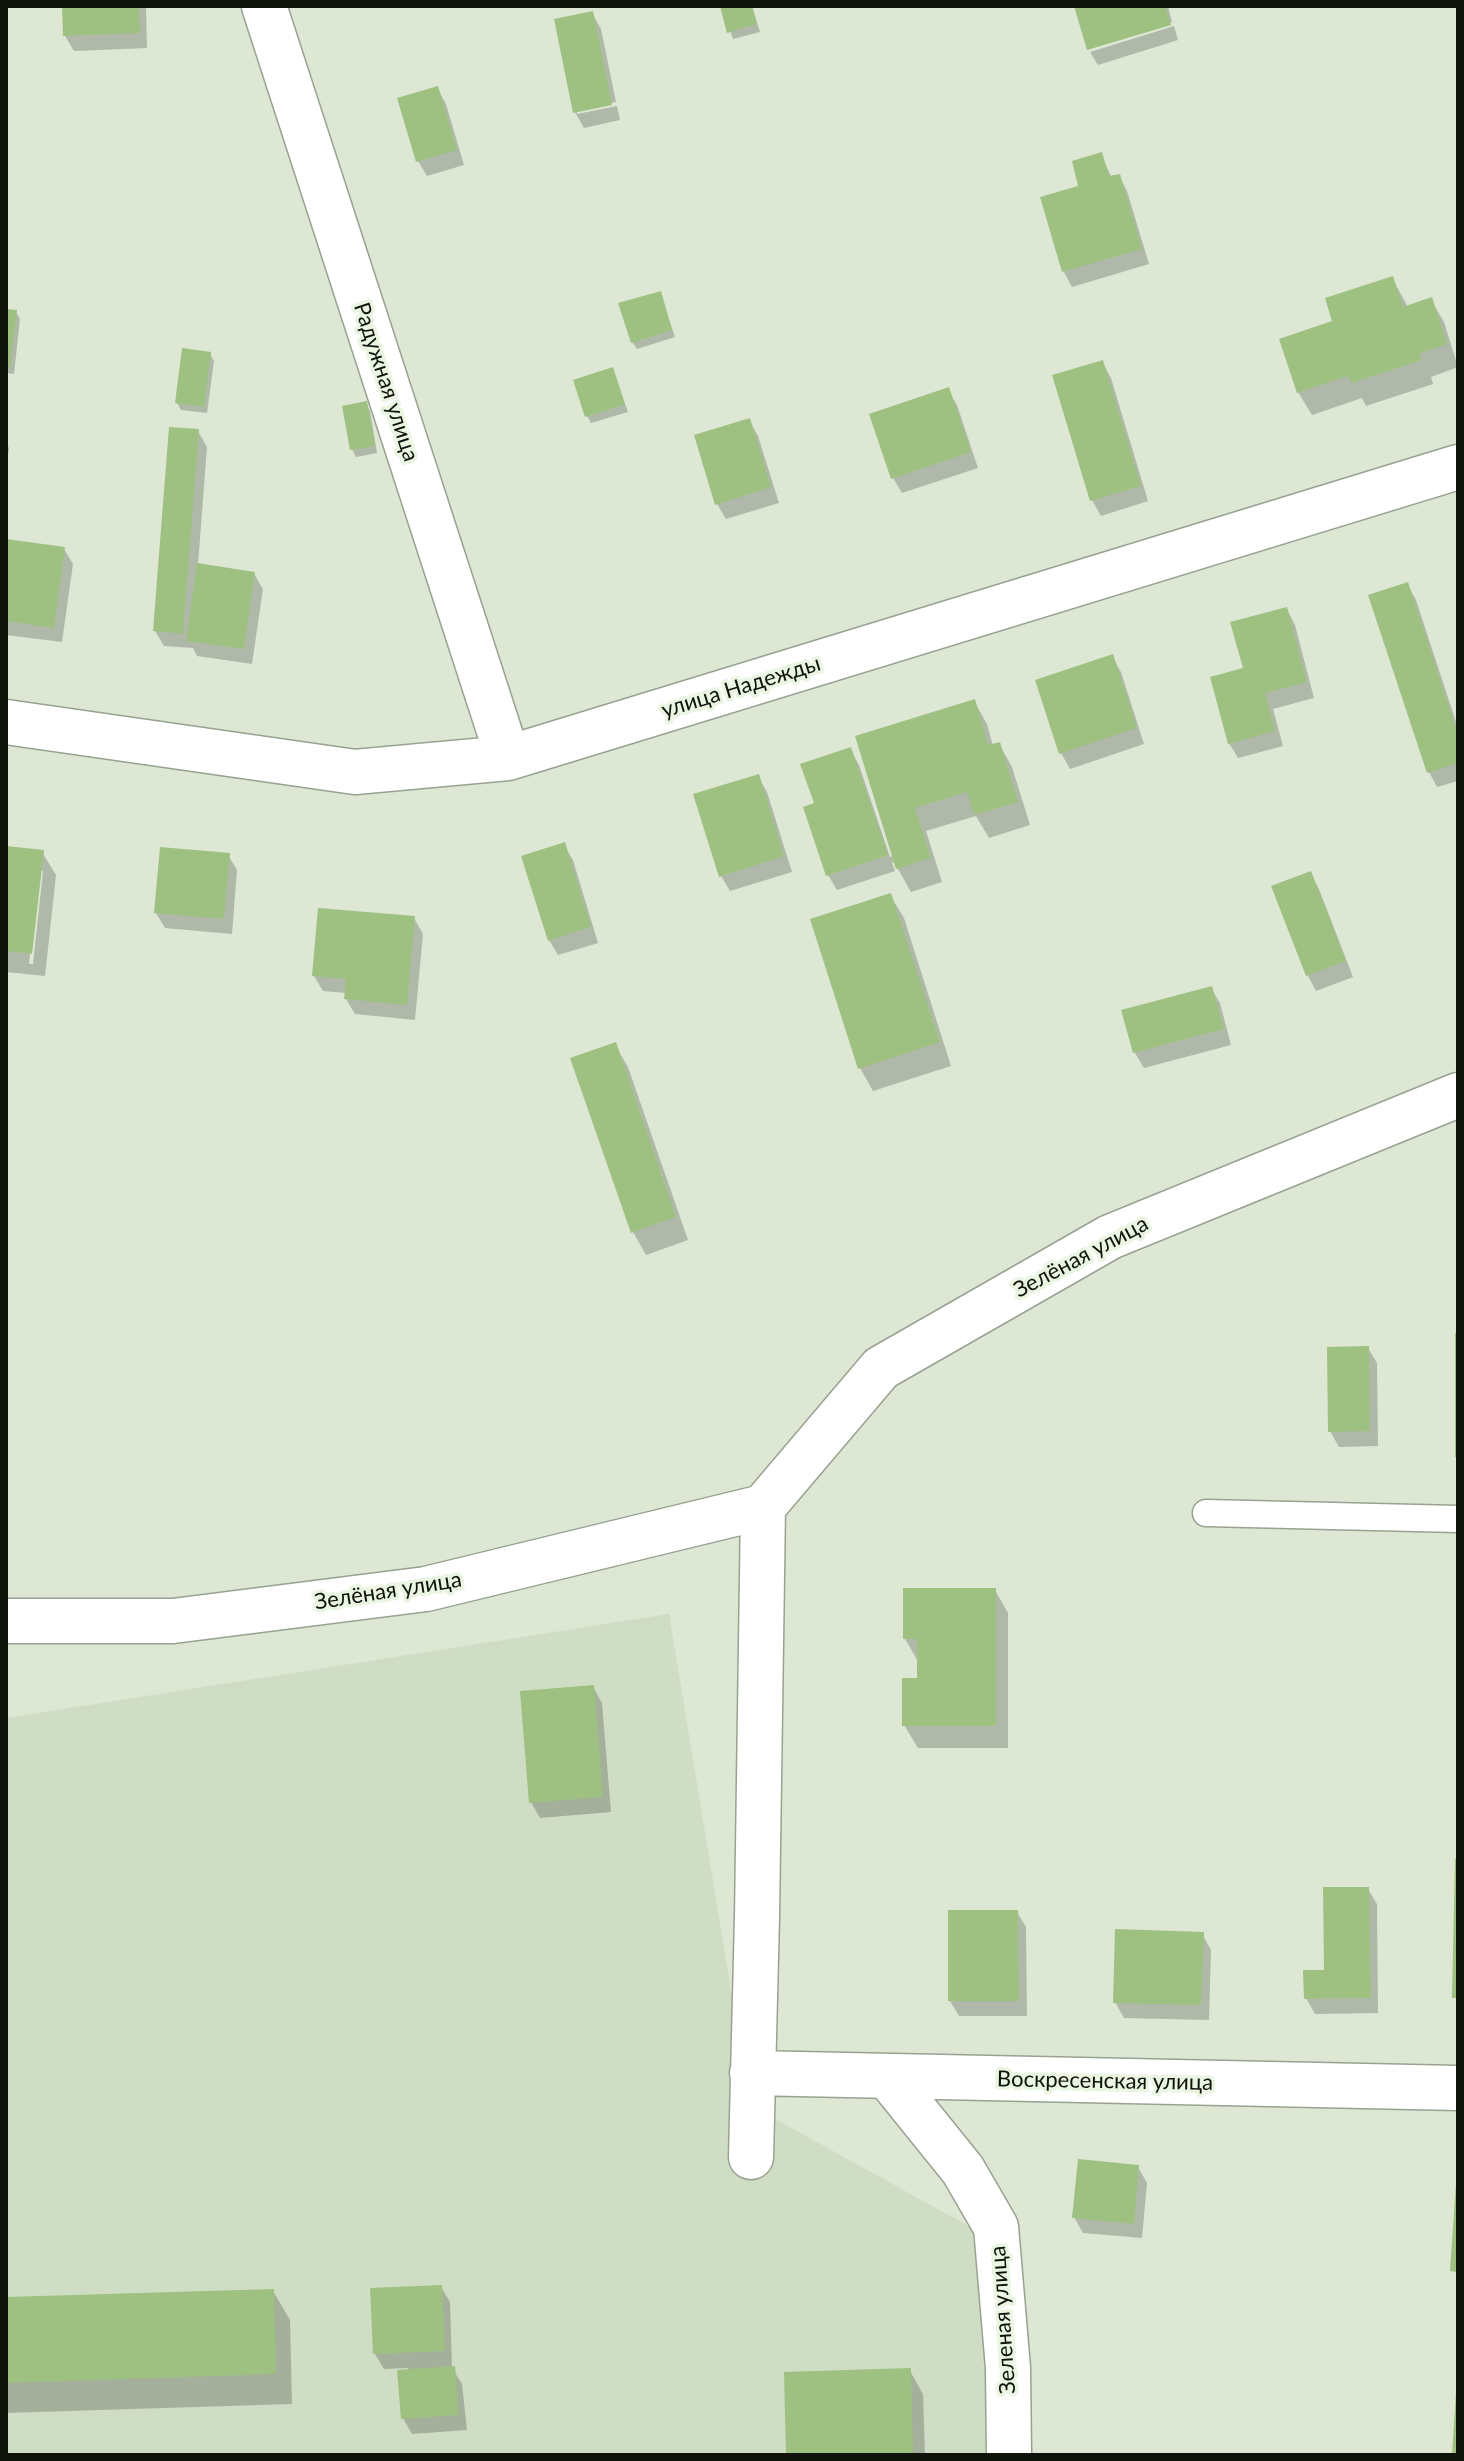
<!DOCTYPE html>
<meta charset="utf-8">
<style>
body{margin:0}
#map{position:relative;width:1464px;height:2461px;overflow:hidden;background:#dde7d4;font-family:Lato,sans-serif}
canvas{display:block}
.frame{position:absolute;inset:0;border:8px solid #0f130c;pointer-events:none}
</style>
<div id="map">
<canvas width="1464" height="2461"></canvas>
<div class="frame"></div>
</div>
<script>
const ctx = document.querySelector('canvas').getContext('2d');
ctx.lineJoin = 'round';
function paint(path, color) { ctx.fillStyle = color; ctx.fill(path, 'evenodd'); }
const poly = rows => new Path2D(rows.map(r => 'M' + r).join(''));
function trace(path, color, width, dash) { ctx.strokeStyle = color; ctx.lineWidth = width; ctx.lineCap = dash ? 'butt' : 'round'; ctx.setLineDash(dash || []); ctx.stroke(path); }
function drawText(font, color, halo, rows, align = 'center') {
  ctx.font = font + ' Lato,sans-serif'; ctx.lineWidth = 7; ctx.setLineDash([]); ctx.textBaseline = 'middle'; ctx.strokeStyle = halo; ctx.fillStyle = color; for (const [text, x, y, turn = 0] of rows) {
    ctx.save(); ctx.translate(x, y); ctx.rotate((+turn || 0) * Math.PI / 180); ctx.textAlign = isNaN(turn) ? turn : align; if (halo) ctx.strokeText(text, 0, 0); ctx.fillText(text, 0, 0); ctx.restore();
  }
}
paint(poly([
 [669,1614,750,2105,981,2233,980,2257,990,2455,6,2455,6,1718]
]), '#cfddc4');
paint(poly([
 [64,6,146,6,147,48,74,51,65,36],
 [722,6,752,6,760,32,733,39],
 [1076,6,1168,6,1172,22,1089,48,1089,50],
 [592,13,601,29,616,102,577,110,577,114,617,106,620,120,584,128,575,112],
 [1174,26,1178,40,1098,65,1090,52],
 [437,88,446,104,464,165,427,176,418,161],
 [1101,155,1112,178,1119,176,1127,191,1149,264,1072,287,1064,272,1042,199,1081,187],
 [1392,278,1408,307,1431,300,1444,322,1458,367,1431,377,1433,384,1366,406,1362,398,1312,415,1298,392,1335,322],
 [660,293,675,337,637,349,632,342],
 [6,311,16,312,20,319,14,374,6,373],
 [210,354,214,361,207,413,181,410,177,403],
 [1102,362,1111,378,1148,501,1101,516,1092,500,1055,377],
 [612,369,628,412,591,423,587,416],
 [948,390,957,405,978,468,902,493,893,478],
 [366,404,370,411,377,453,356,457,352,449],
 [749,420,758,436,779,503,726,519,717,504],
 [198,431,207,447,198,565,254,574,263,589,252,664,197,656,193,648,164,646,155,631],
 [6,443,9,448,6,470],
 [6,541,64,549,73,564,62,642,6,635],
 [1407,584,1416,600,1458,728,1458,781,1437,787,1429,772],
 [1287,609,1295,625,1314,698,1273,709,1283,746,1238,758,1229,743,1245,669],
 [1112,657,1121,672,1144,744,1070,769,1061,753],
 [974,701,987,724,993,746,999,744,1012,767,1030,825,989,838,976,816,926,831,942,882,911,892,894,862,892,863,895,871,837,890,828,875,816,805,850,749,859,765,890,857,894,856,857,737],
 [758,776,767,792,792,872,730,891,721,876],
 [564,845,573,860,598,943,558,955,549,940],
 [6,848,42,852,56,875,45,976,6,972],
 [39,871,43,871,33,964,29,964],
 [228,855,237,870,232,934,165,928,156,913],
 [1310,873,1319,889,1353,977,1316,991,1308,976,1274,887],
 [890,895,904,918,951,1066,873,1091,860,1068],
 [414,918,423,934,415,1020,355,1014,346,999,346,993,323,991,314,976],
 [1211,988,1220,1003,1231,1045,1144,1068,1135,1053,1124,1011],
 [615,1045,628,1067,688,1240,646,1255,633,1232],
 [1368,1348,1377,1363,1378,1446,1339,1447,1330,1431],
 [995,1590,1008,1613,1008,1748,918,1748,904,1725,919,1680,919,1663,905,1639],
 [593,1687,602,1703,611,1812,540,1818,531,1802],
 [1368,1889,1377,1904,1378,2013,1315,2014,1306,1998,1326,1972],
 [1017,1912,1026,1927,1027,2016,959,2016,950,2001],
 [1202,1934,1211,1950,1209,2020,1124,2018,1115,2002],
 [1138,2167,1147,2183,1142,2238,1083,2233,1074,2217],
 [441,2287,450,2302,452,2368,462,2384,467,2430,412,2434,403,2418,408,2368,384,2369,375,2354],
 [273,2291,290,2320,292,2404,6,2413,6,2299],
 [910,2371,923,2394,925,2455,788,2455]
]), '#0003');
paint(poly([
 [62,6,139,6,140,33,63,36],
 [720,6,752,6,757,24,727,33],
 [1074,6,1165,6,1171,25,1087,50],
 [593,11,612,105,573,113,554,19],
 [438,86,457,150,416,162,397,98],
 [1102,152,1109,176,1120,174,1142,249,1062,272,1040,197,1078,186,1072,161],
 [1393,276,1403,307,1432,297,1447,344,1419,354,1421,360,1351,383,1348,376,1297,393,1279,339,1332,321,1325,298],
 [661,291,672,330,631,343,618,303],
 [6,309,17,310,10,367,6,367],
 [182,348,211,352,204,407,175,403],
 [1103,360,1141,486,1090,501,1052,375],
 [613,367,625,404,585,417,573,380],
 [949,387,971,452,891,479,869,414],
 [367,401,375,446,350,450,342,406],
 [750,418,771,487,715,505,694,435],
 [169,427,199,429,183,634,153,631],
 [6,539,65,547,54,628,6,621],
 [197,563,255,572,244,649,186,641],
 [1408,582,1458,734,1458,763,1427,773,1368,595],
 [1287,607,1307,682,1265,693,1275,731,1228,744,1210,677,1243,668,1230,622],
 [1113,654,1137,728,1059,754,1035,680],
 [975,699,988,745,1000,742,1018,802,974,815,967,792,915,808,931,858,896,869,855,736],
 [851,747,888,855,826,876,803,807,814,803,800,764],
 [759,774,784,856,719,877,693,794],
 [565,842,591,927,548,941,521,856],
 [6,846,44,850,32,954,6,951],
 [160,847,230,853,224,919,154,913],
 [1311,871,1346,961,1306,976,1271,886],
 [891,893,940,1042,858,1069,810,919],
 [318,908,415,916,407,1005,344,999,346,979,312,976],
 [1212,986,1224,1029,1133,1053,1121,1010],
 [616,1042,676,1217,631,1233,570,1058],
 [1455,1333,1458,1333,1458,1457,1455,1457],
 [1369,1346,1370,1431,1328,1432,1327,1347],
 [903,1588,996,1588,996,1726,902,1726,902,1678,917,1678,917,1639,903,1639],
 [594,1685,603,1797,529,1803,520,1691],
 [1455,1859,1458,1859,1458,1998,1452,1998],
 [1323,1887,1369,1887,1371,1998,1304,1999,1303,1970,1324,1970],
 [948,1910,1018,1910,1019,2001,948,2001],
 [1115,1929,1204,1932,1201,2005,1113,2003],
 [1078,2159,1139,2165,1134,2224,1072,2218],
 [1456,2183,1458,2183,1458,2272,1450,2271],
 [442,2285,445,2351,373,2354,370,2288],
 [274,2289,276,2374,6,2383,6,2297],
 [455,2366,459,2415,401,2419,397,2370],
 [911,2368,913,2455,786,2455,784,2372],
 [1456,2392,1458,2392,1458,2455,1452,2455]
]), '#9ec081');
const lane = poly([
 [1206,1513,1458,1519]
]);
const street = poly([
 [264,6,508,758],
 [6,722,355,772,508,758,1458,467],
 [6,1621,173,1621,426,1589,763,1507,881,1368,1110,1237,1458,1095],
 [752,2073,1458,2088],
 [888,2077,963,2170,996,2227,1008,2368,1009,2455],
 [751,2157,757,1917,763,1507]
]);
trace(lane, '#98a291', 29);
trace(street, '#98a291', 47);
trace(lane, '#fff', 26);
trace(street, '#fff', 44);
drawText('22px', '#0f130c', '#eaf5e2', [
 ["Радужная улица",386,382,72],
 ["улица Надежды",741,687,-17],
 ["Зелёная улица",1081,1257,-28],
 ["Зелёная улица",388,1591,-9],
 ["Воскресенская улица",1105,2081,1],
 ["Зеленая улица",1003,2320,-94]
]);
</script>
